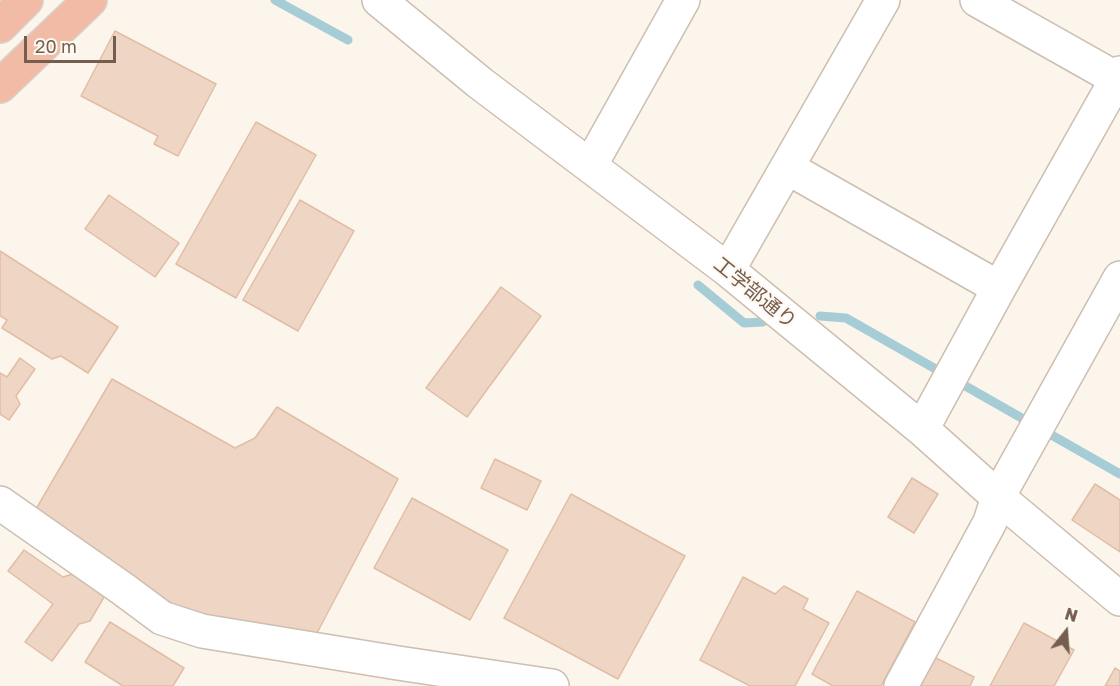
<!DOCTYPE html>
<meta charset="utf-8">
<style>
body{margin:0}
#map{position:relative;width:1120px;height:686px;overflow:hidden;background:#fbf5eb;font-family:"Golos Text",sans-serif}
canvas{display:block}
.north{position:absolute;left:1036px;top:602px;width:60px;height:60px;-webkit-text-stroke:4px #fef9f1;paint-order:stroke;rotate:17deg;font-size:16px;font-weight:700;line-height:24px;text-align:center;color:#755d4f}
.north::after{content:'';display:block;margin:auto;width:21px;height:27px;background:#755d4f;clip-path:polygon(50% 0,100% 100%,50% 72%,0 100%)}
.scale{position:absolute;left:24px;top:36px;width:92px;height:27px;box-sizing:border-box;border:3px solid #755d4f;border-top:0;padding-left:8px;font-size:18px;line-height:21px;white-space:nowrap;color:#755d4f;-webkit-text-stroke:4px #fef9f1;paint-order:stroke}
</style>
<div id="map">
<canvas width="1120" height="686"></canvas>
<div class="north">N</div>
<div class="scale">20 m</div>
</div>
<script>
const ctx = document.querySelector('canvas').getContext('2d');
ctx.lineJoin = 'round';
const poly = rows => new Path2D(rows.map(r => 'M' + r).join(''));
function trace(path, color, width, dash) { ctx.strokeStyle = color; ctx.lineWidth = width; ctx.lineCap = dash ? 'butt' : 'round'; ctx.setLineDash(dash || []); ctx.stroke(path); }
function paint(path, color) { ctx.fillStyle = color; ctx.fill(path, 'evenodd'); }
function drawText(font, color, halo, rows, align = 'center') {
  ctx.font = font + ' "Golos Text","Noto Sans JP",sans-serif'; ctx.lineWidth = 4.5; ctx.setLineDash([]); ctx.textBaseline = 'middle'; ctx.strokeStyle = halo; ctx.fillStyle = color; for (const [text, x, y, turn = 0] of rows) {
    ctx.save(); ctx.translate(x, y); ctx.rotate((+turn || 0) * Math.PI / 180); ctx.textAlign = isNaN(turn) ? turn : align; if (halo) ctx.strokeText(text, 0, 0); ctx.fillText(text, 0, 0); ctx.restore();
  }
}
trace(poly([
 [275,0,348,40],
 [698,285,744,323,763,322],
 [820,316,846,318,1120,474]
]), '#a6cdd6', 9);
const building = poly([
 [115,31,216,84,178,156,154,144,158,136,81,96,115,31],
 [256,122,316,155,236,298,176,264,256,122],
 [109,195,179,243,155,277,85,229,109,195],
 [300,200,354,231,298,331,243,300,300,200],
 [0,251,118,327,88,373,61,356,52,359,2,328,7,320,0,316,0,251],
 [501,287,541,316,467,417,426,388,501,287],
 [20,358,35,369,16,396,20,404,9,420,0,414,0,373,7,377,20,358],
 [112,379,235,448,255,438,277,407,398,479,317,633,173,610,36,509,112,379],
 [495,459,541,481,527,510,481,488,495,459],
 [912,478,938,494,914,533,888,517,912,478],
 [1095,484,1120,500,1120,552,1072,520,1095,484],
 [571,494,685,556,618,679,504,618,571,494],
 [412,498,508,550,470,620,374,568,412,498],
 [24,550,63,577,73,574,107,592,90,621,79,624,52,661,25,642,53,604,8,571,24,550],
 [743,577,775,594,784,586,808,599,803,609,829,623,795,686,750,686,700,660,743,577],
 [857,591,915,622,881,686,833,686,812,674,857,591],
 [110,622,184,668,173,686,123,686,85,662,110,622],
 [1024,623,1074,650,1054,686,990,686,1024,623],
 [932,656,974,677,970,686,917,686,932,656],
 [1115,668,1120,671,1120,686,1105,686,1115,668]
]);
paint(building, '#efd6c4');
trace(building, '#e1bda5', 1.5);
const minor = poly([
 [379,0,480,83,728,270,922,429,998,497,1120,599],
 [977,0,1117,79],
 [590,166,683,0],
 [788,168,999,288],
 [728,270,883,0],
 [922,429,999,288,1120,73],
 [0,503,123,589,162,618,202,631,398,663,552,686],
 [901,686,990,522,998,497,1120,278]
]);
const highway = poly([
 [0,26,26,0],
 [0,86,90,0]
]);
trace(minor, '#cdbeb1', 36);
trace(highway, '#d8d2ce', 36);
trace(minor, '#fff', 33);
trace(highway, '#f1bba6', 33);
drawText('20px', '#755d4f', '#fef9f1', [
 ["工学部通り",755,293,39]
]);
</script>
